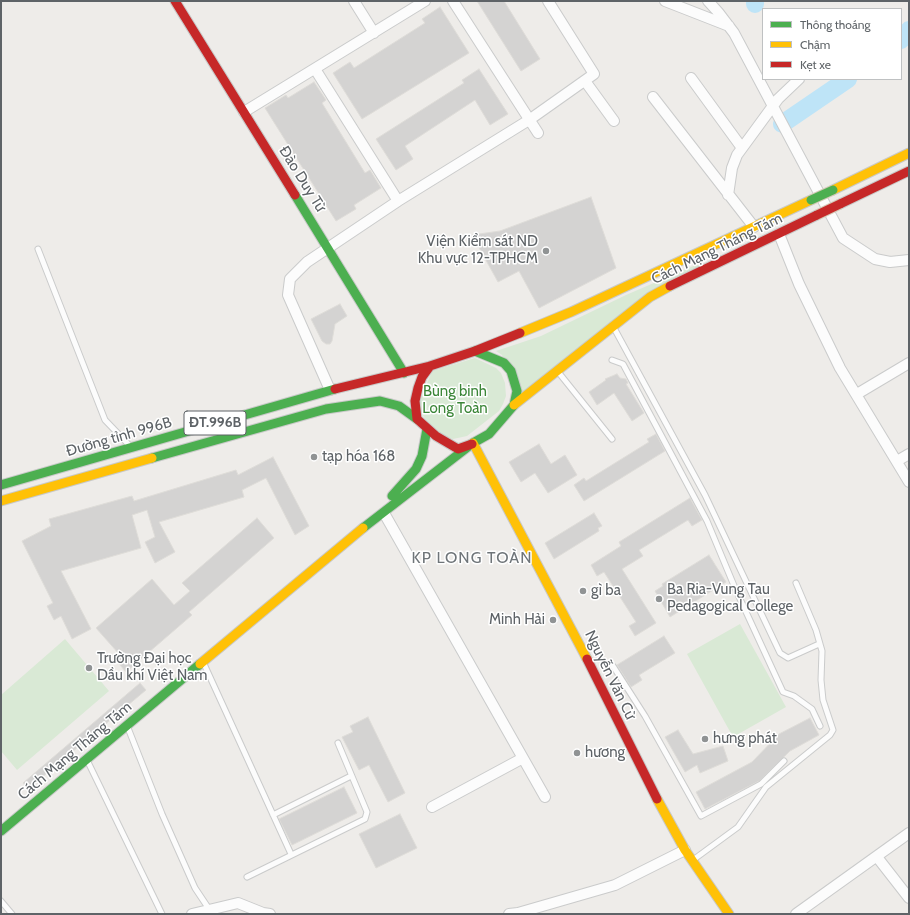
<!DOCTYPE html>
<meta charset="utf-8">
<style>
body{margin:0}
#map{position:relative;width:910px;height:915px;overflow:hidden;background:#eeece9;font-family:Cabin,sans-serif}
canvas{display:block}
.frame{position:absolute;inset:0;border:2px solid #5e6367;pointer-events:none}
.legend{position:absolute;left:762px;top:8px;width:140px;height:72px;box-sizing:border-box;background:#fff;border:1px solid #bfc1c2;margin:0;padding:5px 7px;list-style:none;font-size:12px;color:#5e6367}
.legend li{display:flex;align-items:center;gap:8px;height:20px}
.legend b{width:20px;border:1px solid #bfc1c2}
</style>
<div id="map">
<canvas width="910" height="915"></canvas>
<div class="frame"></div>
<ul class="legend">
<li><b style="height:5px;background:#4caf50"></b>Thông thoáng</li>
<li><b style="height:5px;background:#ffc107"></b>Chậm</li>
<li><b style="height:5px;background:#c62828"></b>Kẹt xe</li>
</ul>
</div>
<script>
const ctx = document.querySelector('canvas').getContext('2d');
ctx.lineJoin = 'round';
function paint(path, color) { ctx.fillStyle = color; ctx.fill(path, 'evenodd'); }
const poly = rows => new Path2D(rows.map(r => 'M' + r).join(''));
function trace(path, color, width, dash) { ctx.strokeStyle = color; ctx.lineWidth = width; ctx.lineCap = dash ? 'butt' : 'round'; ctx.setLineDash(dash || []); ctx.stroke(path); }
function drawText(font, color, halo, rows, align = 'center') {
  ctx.font = font + ' Cabin,sans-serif'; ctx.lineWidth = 3; ctx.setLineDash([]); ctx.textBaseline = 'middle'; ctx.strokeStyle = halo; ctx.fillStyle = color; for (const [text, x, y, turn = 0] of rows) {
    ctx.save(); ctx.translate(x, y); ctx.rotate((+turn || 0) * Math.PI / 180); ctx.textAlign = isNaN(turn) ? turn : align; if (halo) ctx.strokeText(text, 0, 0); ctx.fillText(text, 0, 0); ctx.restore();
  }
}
paint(poly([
 [698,264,699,267,521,394,502,355,496,351,541,336,626,295],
 [475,358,496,368,501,373,505,383,506,396,503,404,499,411,467,436,453,439,437,434,417,408,432,371],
 [740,624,786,707,733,737,687,654],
 [65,639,109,691,17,770,1,751,1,695]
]), '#d9e9d5');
trace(poly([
 [755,4,755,1],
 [901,40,909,30],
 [782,124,848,79]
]), '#bee4f7', 18);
const building = poly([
 [477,1,504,1,540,59,521,71,477,1],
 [440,7,469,53,362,119,333,73,350,62,354,68,425,23,422,19,440,7],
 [479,69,508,114,490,125,475,100,405,146,413,159,396,170,376,139,464,83,462,80,479,69],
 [314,82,326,100,322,103,365,173,370,170,381,188,354,205,356,209,336,221,265,108,286,95,288,98,314,82],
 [591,197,616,268,539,308,519,271,498,282,472,235,500,231,591,197],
 [340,304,347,316,335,324,332,341,330,344,326,344,322,341,311,319,340,304],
 [617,374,620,378,626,379,628,383,626,384,644,413,632,421,614,393,597,405,589,392,606,380,605,379,617,374],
 [656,434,665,451,584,501,574,485,584,478,586,481,649,442,647,439,656,434],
 [539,444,551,464,565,455,577,475,548,493,535,473,521,482,509,462,539,444],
 [273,457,309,526,295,535,266,478,242,490,244,497,159,522,175,552,155,563,145,542,155,537,147,510,132,515,141,548,61,571,91,629,72,639,61,616,54,620,47,606,53,603,22,541,51,526,49,519,132,496,134,501,236,470,238,475,273,457],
 [690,498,702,520,692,526,688,520,639,550,643,556,622,569,656,623,635,636,629,626,636,622,604,572,597,576,591,565,621,546,619,542,690,498],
 [594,513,602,526,598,528,599,531,554,559,545,543,594,513],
 [257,518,274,538,189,612,192,615,126,672,114,658,119,654,96,628,152,579,174,605,190,591,182,583,257,518],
 [709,555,726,582,670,617,655,591,663,586,662,584,709,555],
 [664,636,675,653,639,675,642,680,631,687,617,665,664,636],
 [140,683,146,690,28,789,23,783,140,683],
 [368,717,405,793,388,802,369,765,359,770,342,737,353,732,350,726,368,717],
 [810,718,819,735,790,751,759,781,705,809,696,792,752,762,779,734,810,718],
 [678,730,693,754,723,746,728,761,700,773,697,765,685,772,665,737,678,730],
 [344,787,357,813,292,845,279,819,344,787],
 [400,814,417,848,376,868,359,834,400,814]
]);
paint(building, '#d4d3d2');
trace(building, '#dedcd8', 1);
const lane = poly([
 [38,249,105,420,130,446],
 [614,328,705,495,780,653,788,658,819,644],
 [612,360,623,364,707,521,735,588,783,692,794,696,812,709,820,726],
 [559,373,612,439],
 [204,664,291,854],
 [613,666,645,716,701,816,761,784,784,761],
 [128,728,162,814,195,888,209,909],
 [87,760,162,914],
 [273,815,351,776],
 [693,860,738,827,766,787,830,735,833,730,823,700,821,680,822,651,816,630,796,583],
 [247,877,365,819,367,812,338,743],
 [1,901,12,914]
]);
const street = poly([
 [354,1,374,33],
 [453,1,538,133],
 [665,1,729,26],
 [708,1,718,12,734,33,843,238,875,259,890,262,909,260],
 [315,69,398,201],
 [691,78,742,148],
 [585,81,614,121],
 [653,97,754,227],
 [244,112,425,1],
 [728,195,732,168,737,155,778,99,799,79],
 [779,234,799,284,840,368,909,482],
 [330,390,288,295,290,279,307,262,398,201,529,120,594,74,548,1],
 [857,394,909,363],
 [897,461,909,454],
 [384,513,545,797],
 [432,807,523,758],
 [877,857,909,898],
 [192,914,238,903,263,913,270,914],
 [509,914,518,913,615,885,685,850],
 [796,914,909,833]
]);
const fast = poly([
 [295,195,404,373],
 [152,458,326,409,380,401,399,406,417,419],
 [1,485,335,389],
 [392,496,416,469,422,456,427,429],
 [363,528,473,443,489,434,514,405,517,391,511,371,504,363,475,351],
 [1,831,200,664]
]);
const slow = poly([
 [833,190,909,153],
 [520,333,571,312,811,200],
 [514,405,650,297,670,286],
 [473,443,587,659],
 [1,501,152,458],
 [200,664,363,528],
 [657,799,685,850,729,914]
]);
const jam = poly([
 [175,1,295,195],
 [840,204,909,171],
 [670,286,817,215],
 [430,366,422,377,418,388,415,401,417,419,436,436,458,449,472,444],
 [335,389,430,366,475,351,520,333],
 [587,659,657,799]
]);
trace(lane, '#cacbcb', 7);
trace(street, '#cacbcb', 12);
trace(fast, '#c8c9c8', 11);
trace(slow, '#c8c9c8', 11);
trace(jam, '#c8c9c8', 11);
trace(lane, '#fcfcfc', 5);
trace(street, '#fcfcfc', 10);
trace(fast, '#4caf50', 9);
trace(slow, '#ffc107', 9);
trace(jam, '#c62828', 9);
const fastBridge = poly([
 [811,200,833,190]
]);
const jamBridge = poly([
 [817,215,840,204]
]);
trace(fastBridge, '#d5cab8', 11, []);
trace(jamBridge, '#d5cab8', 11, []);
trace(fastBridge, '#4caf50', 9);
trace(jamBridge, '#c62828', 9);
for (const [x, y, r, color] of [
 [546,251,4,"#909394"],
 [314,457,4,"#909394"],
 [583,591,4,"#909394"],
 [659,599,4,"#909394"],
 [553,620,4,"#909394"],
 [89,668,4,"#909394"],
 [705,739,4,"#909394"],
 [577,753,4,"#909394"]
]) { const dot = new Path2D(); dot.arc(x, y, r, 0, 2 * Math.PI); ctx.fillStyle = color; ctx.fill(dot); trace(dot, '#fff', 1.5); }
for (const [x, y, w] of [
 [215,423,62]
]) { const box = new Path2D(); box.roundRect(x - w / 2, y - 12, w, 24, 3); ctx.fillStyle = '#fff'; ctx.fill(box); trace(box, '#5e6367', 1); }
drawText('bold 14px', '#5e6367', null, [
 ["ĐT.996B",215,423]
]);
drawText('15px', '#5e6367', '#fff', [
 ["Đào Duy Từ",302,179,58],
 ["Cách Mạng Tháng Tám",717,249,-26],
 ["Đường tỉnh 996B",119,437,-16],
 ["Nguyễn Văn Cừ",610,675,64],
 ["Cách Mạng Tháng Tám",75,751,-40]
]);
drawText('15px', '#5e6367', '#fff', [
 ["Viện Kiểm sát ND",538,242,"right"],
 ["Khu vực 12-TPHCM",538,259,"right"],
 ["tạp hóa 168",322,457],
 ["Ba Ria-Vung Tau",667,590],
 ["Pedagogical College",667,607],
 ["gì ba",591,591],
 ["Minh Hải",545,620,"right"],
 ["Trường Đại học",97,659],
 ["Dầu khí Việt Nam",97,676],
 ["hưng phát",713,739],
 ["hương",585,753]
], 'left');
drawText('15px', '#3a8537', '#fff', [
 ["Bùng binh",455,392],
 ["Long Toàn",455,409]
]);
ctx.letterSpacing = '1px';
drawText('16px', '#6f7579', '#fff', [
 ["KP LONG TOÀN",472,558]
]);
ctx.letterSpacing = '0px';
</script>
